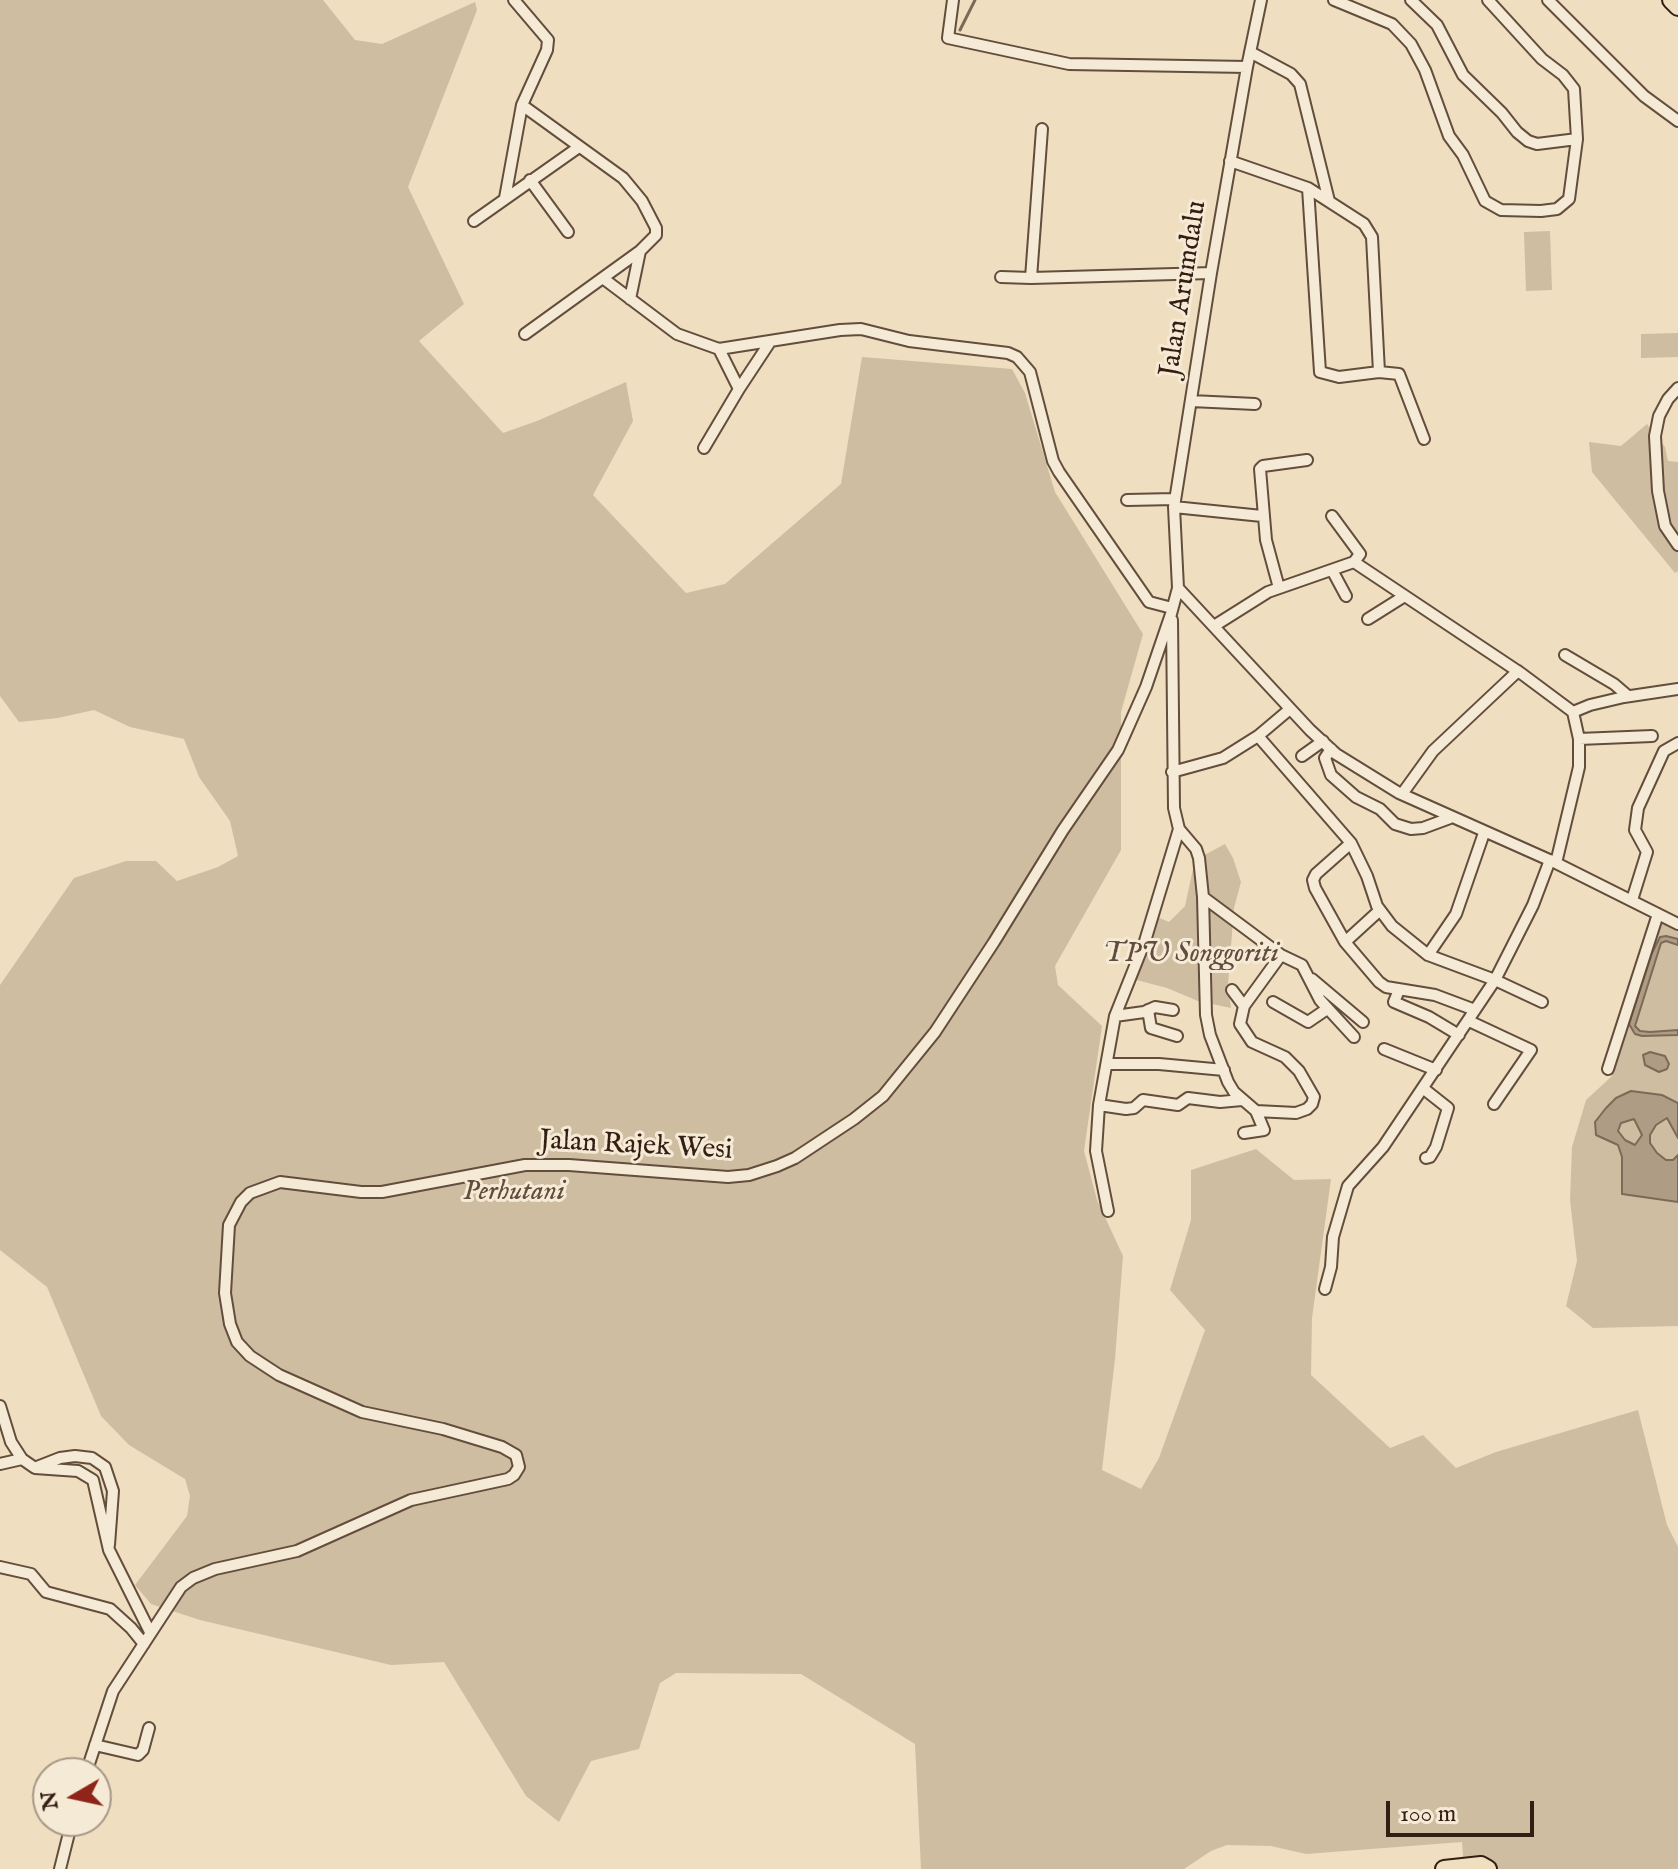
<!DOCTYPE html>
<style>
body{margin:0}
#map{position:relative;width:1678px;height:1869px;overflow:hidden;background:#efdebf;font-family:"IM FELL English",serif}
canvas{display:block}
.north{position:absolute;left:32px;top:1757px;width:80px;height:80px;box-sizing:border-box;background:#f5ead5;border:2px solid #a89887;border-radius:50%;rotate:261deg;font-size:22px;font-weight:700;line-height:32px;text-align:center;color:#341d12}
.north::after{content:'';display:block;margin:auto;width:28px;height:36px;background:#8f2418;clip-path:polygon(50% 0,100% 100%,50% 72%,0 100%)}
.scale{position:absolute;left:1386px;top:1801px;width:148px;height:36px;box-sizing:border-box;border:4px solid #341d12;border-top:0;padding-left:10px;font-size:24px;line-height:28px;white-space:nowrap;color:#341d12;-webkit-text-stroke:6px #f5ead5;paint-order:stroke}
</style>
<div id="map">
<canvas width="1678" height="1869"></canvas>
<div class="north">N</div>
<div class="scale">100 m</div>
</div>
<script>
const ctx = document.querySelector('canvas').getContext('2d');
ctx.lineJoin = 'round';
function paint(path, color) { ctx.fillStyle = color; ctx.fill(path, 'evenodd'); }
const poly = rows => new Path2D(rows.map(r => 'M' + r).join(''));
function trace(path, color, width, dash) { ctx.strokeStyle = color; ctx.lineWidth = width; ctx.lineCap = dash ? 'butt' : 'round'; ctx.setLineDash(dash || []); ctx.stroke(path); }
function drawText(font, color, halo, rows, align = 'center') {
  ctx.font = font + ' "IM FELL English",serif'; ctx.lineWidth = 6; ctx.setLineDash([]); ctx.textBaseline = 'middle'; ctx.strokeStyle = halo; ctx.fillStyle = color; for (const [text, x, y, turn = 0] of rows) {
    ctx.save(); ctx.translate(x, y); ctx.rotate((+turn || 0) * Math.PI / 180); ctx.textAlign = isNaN(turn) ? turn : align; if (halo) ctx.strokeText(text, 0, 0); ctx.fillText(text, 0, 0); ctx.restore();
  }
}
paint(poly([
 [0,0,323,0,355,40,382,44,475,2,477,10,408,187,464,304,419,341,503,433,537,421,626,382,633,421,593,495,686,593,725,584,841,484,862,357,1012,369,1025,393,1055,492,1143,634,1121,712,1121,850,1055,966,1058,985,1102,1026,1084,1151,1097,1200,1123,1256,1115,1359,1102,1470,1141,1489,1159,1458,1205,1330,1170,1290,1191,1220,1191,1170,1256,1149,1294,1180,1331,1179,1312,1318,1311,1375,1390,1448,1423,1435,1456,1468,1496,1452,1638,1410,1667,1525,1678,1547,1678,1869,1464,1869,1462,1842,1306,1854,1271,1846,1227,1845,1211,1851,1184,1869,921,1869,915,1744,801,1674,676,1673,660,1683,639,1749,591,1761,559,1822,526,1796,444,1662,391,1665,200,1620,151,1604,135,1585,187,1516,190,1496,185,1479,129,1445,101,1416,47,1287,0,1250,0,985,74,878,126,861,156,861,177,881,218,867,238,856,230,821,199,777,184,739,130,727,94,710,58,718,19,722,0,696],
 [1550,231,1552,290,1526,291,1524,232],
 [1678,333,1678,357,1641,358,1641,334],
 [1647,424,1665,447,1668,461,1678,462,1678,571,1675,573,1592,472,1589,442,1621,446],
 [1225,844,1233,858,1241,882,1234,908,1228,985,1231,1008,1198,1001,1167,988,1133,979,1155,916,1169,922,1185,906,1195,860],
 [1662,923,1678,931,1678,1326,1593,1328,1566,1306,1577,1261,1570,1200,1572,1147,1586,1100,1612,1076,1612,1069,1658,924]
]), '#cfbda2');
const water = poly([
 [1666,936,1678,939,1678,945,1666,941,1661,943,1635,1026,1640,1031,1650,1032,1678,1030,1678,1035,1642,1036,1635,1034,1629,1024,1652,953,1660,937,1666,936],
 [1650,1052,1665,1056,1669,1064,1667,1069,1659,1072,1645,1065,1643,1055,1650,1052],
 [1631,1091,1662,1095,1678,1103,1678,1138,1667,1118,1656,1125,1650,1135,1650,1143,1657,1153,1666,1160,1673,1160,1678,1155,1678,1202,1622,1194,1622,1157,1618,1145,1596,1135,1595,1122,1606,1108,1616,1098,1631,1091],
 [1634,1119,1642,1135,1635,1145,1625,1140,1618,1131,1621,1123,1634,1119]
]);
paint(water, '#af9c84');
trace(water, '#7e6956', 2);
trace(poly([
 [960,30,975,0]
]), '#7e6956', 3);
const street = poly([
 [514,0,548,40,547,50,522,105,623,178,642,201,656,228,656,235,640,251,525,334],
 [953,0,948,38,1069,64,1247,67],
 [1334,0,1392,24,1411,44,1425,70,1449,136,1463,155,1485,201,1501,210,1541,211,1557,209,1569,199,1577,139,1574,89,1563,75,1542,59,1488,0],
 [1411,0,1437,25,1463,75,1502,113,1517,132,1528,141,1537,144,1577,139],
 [1548,0,1644,96,1678,121],
 [1250,52,1291,74,1300,84,1329,201],
 [1042,129,1031,278,1211,273],
 [1230,161,1308,188,1320,372,1339,377,1379,372,1372,237,1364,224,1308,188],
 [530,180,568,232],
 [505,198,522,105],
 [474,221,579,147],
 [1001,277,1031,278],
 [604,279,677,334,719,349,840,330,861,329,909,341,1008,353,1017,357,1030,372,1053,461,1059,472,1149,602,1172,608],
 [630,299,640,251],
 [719,349,739,389,770,342],
 [1379,372,1399,374,1424,439],
 [1678,388,1668,399,1659,416,1655,436,1658,491,1665,526,1678,545],
 [1191,401,1255,404],
 [704,448,739,389],
 [1127,500,1175,499],
 [1174,507,1262,516],
 [1332,516,1360,554,1354,562],
 [1332,570,1346,596],
 [1178,588,1310,730,1336,754,1399,793,1556,863,1678,924],
 [1279,588,1266,540,1260,469,1263,466,1307,460],
 [1368,619,1403,597],
 [1172,620,1174,808,1179,829,1145,941,1115,1016,1099,1105,1126,1109,1134,1108,1143,1100,1178,1105,1188,1098,1220,1102,1242,1100],
 [1214,626,1268,592,1354,562,1522,674,1573,712,1579,739,1579,767,1556,863],
 [1565,655,1614,684,1628,696],
 [1573,712,1590,705,1624,697,1678,689],
 [1258,736,1351,843,1367,876,1377,906,1392,926,1428,955,1495,980,1542,1002],
 [1579,739,1652,736],
 [1331,749,1325,758,1331,775,1356,797,1380,809,1395,824,1411,829,1423,828,1450,818],
 [1302,756,1323,741],
 [1172,772,1223,758,1258,736,1290,709],
 [1402,794,1433,751,1518,671],
 [1179,829,1196,849,1199,858,1203,897,1206,1015,1210,1035,1228,1082,1234,1092,1256,1111,1296,1113,1307,1109,1312,1104,1314,1097,1299,1071,1285,1057,1252,1042,1240,1024,1244,1006,1281,955],
 [1351,843,1316,874,1313,880,1315,888,1345,942,1379,982,1386,987,1435,995,1475,1010],
 [1203,897,1281,955,1302,965,1320,1000,1354,1037],
 [1632,900,1647,852,1635,830,1638,808,1664,751,1678,743],
 [1345,942,1380,910],
 [1428,955,1456,914,1484,833],
 [1312,979,1363,1022],
 [1232,990,1244,1006],
 [1399,990,1394,1002,1429,1017,1459,1035],
 [1273,1002,1308,1022,1327,1009],
 [1148,1010,1151,1028,1177,1036],
 [1115,1016,1144,1012,1155,1007,1173,1010],
 [1469,1021,1531,1050,1494,1104],
 [1384,1049,1436,1070],
 [1108,1064,1159,1064,1224,1070],
 [1608,1069,1658,914],
 [1424,1089,1448,1108,1436,1147,1430,1157,1426,1158],
 [1099,1105,1096,1151,1108,1211],
 [1244,1133,1264,1130,1256,1111],
 [1325,1289,1331,1267,1333,1237,1348,1186,1383,1147,1495,980,1533,905,1550,860],
 [0,1406,11,1442,22,1459],
 [0,1464,22,1459,35,1468,78,1471,93,1480,109,1550,150,1632],
 [37,1467,60,1458,75,1456,92,1458,105,1467,113,1491,109,1545],
 [0,1567,31,1574,46,1592,110,1609,131,1628,144,1644],
 [95,1745,138,1755,143,1750,149,1728],
 [86,1773,113,1691,181,1587,193,1578,215,1569,297,1551,411,1500,508,1479,514,1475,519,1467,516,1455,502,1447,443,1429,362,1412,279,1375,250,1356,237,1342,230,1324,225,1293,229,1225,241,1202,250,1193,280,1182,361,1192,382,1192,525,1165,569,1165,728,1177,749,1175,777,1166,795,1158,854,1119,883,1096,935,1032,994,942,1063,830,1118,750,1146,687,1171,614,1178,588,1174,507,1211,273,1247,67,1261,0],
 [60,1869,72,1821]
]);
const primary = poly([
 [1671,0,1678,7],
 [1444,1869,1481,1865,1488,1869]
]);
trace(street, '#634d3d', 14);
trace(primary, '#341d12', 20);
trace(street, '#f5ead5', 10);
trace(primary, '#efdebf', 16);
drawText('28px', '#341d12', '#f5ead5', [
 ["Jalan Arumdalu",1185,289,-81],
 ["Jalan Rajek Wesi",636,1147,3]
]);
drawText('italic 28px', '#624d3d', '#f5ead5', [
 ["TPU Songgoriti",1191,955],
 ["Perhutani",514,1193]
]);
</script>
